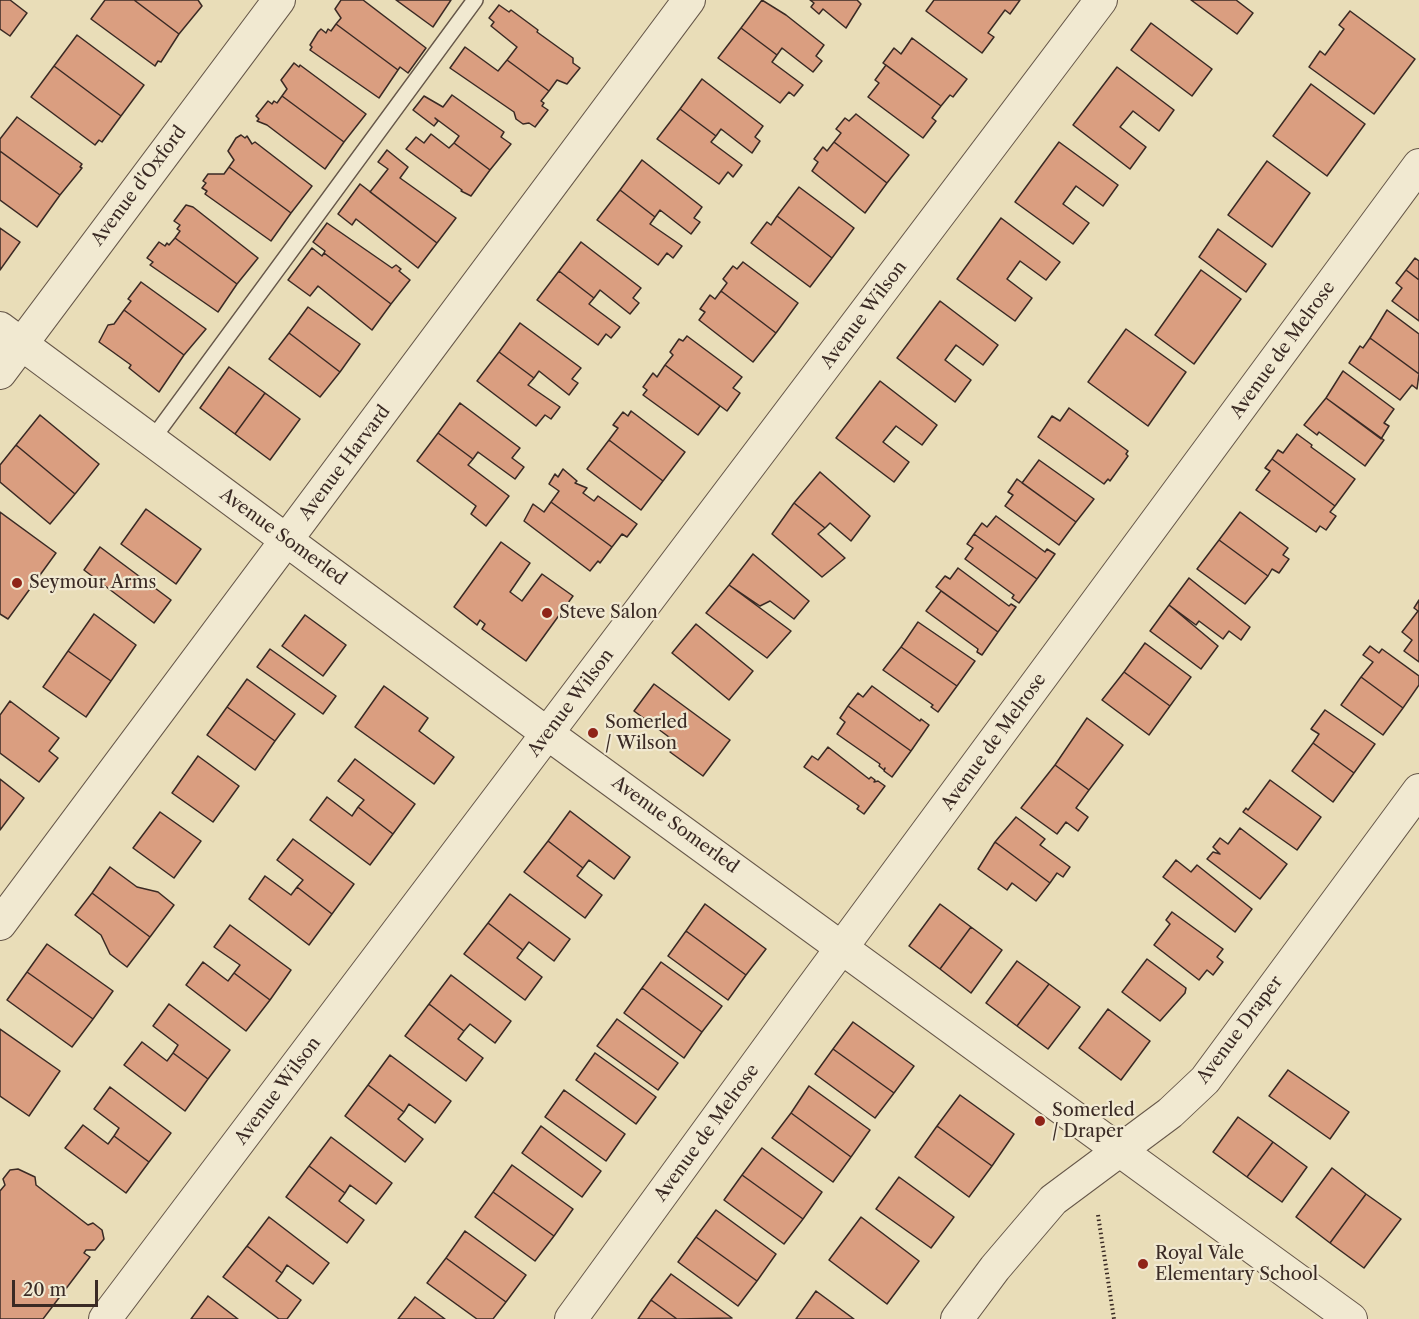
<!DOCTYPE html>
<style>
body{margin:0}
#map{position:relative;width:1419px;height:1319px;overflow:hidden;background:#e9ddb8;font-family:"Libre Caslon Text",serif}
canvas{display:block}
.scale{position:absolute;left:12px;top:1280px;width:86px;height:27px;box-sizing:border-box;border:3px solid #3a2a24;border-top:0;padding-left:8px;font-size:18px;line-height:21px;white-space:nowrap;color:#3a2a24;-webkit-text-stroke:4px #f1e9d1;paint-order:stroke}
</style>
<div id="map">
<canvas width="1419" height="1319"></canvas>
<div class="scale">20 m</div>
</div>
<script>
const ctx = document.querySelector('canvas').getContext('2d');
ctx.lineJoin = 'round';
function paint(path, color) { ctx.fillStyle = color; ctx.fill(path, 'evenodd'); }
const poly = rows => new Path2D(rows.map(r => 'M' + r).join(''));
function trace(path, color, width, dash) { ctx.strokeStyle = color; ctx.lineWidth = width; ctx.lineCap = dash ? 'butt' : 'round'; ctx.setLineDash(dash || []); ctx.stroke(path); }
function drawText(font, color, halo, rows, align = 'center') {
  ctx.font = font + ' "Libre Caslon Text",serif'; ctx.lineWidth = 4.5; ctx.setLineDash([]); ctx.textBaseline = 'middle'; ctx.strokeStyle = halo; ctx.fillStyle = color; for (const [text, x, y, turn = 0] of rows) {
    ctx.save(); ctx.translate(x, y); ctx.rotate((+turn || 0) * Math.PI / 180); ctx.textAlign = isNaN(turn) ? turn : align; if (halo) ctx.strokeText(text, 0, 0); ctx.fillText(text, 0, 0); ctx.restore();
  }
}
const building = poly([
 [0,0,10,0,27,13,10,36,0,29,0,0],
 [105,0,134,0,179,34,161,62,158,61,155,66,91,19,105,0],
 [134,0,198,0,202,6,179,34,134,0],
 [341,0,363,0,426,48,408,73,400,67,398,70,336,24,341,18,335,9,341,0],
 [396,0,451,0,433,27,396,0],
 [762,0,786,15,824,45,816,56,822,61,813,72,782,48,777,55,741,28,762,0],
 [810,0,857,0,861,4,846,28,823,9,819,14,811,7,814,3,810,0],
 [934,0,1020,0,1010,14,1005,10,988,33,994,37,982,53,926,11,934,0],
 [1191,0,1236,0,1253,13,1237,34,1191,0],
 [499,5,509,12,511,10,538,30,537,32,573,58,573,63,580,68,567,84,557,80,549,91,507,60,517,47,491,26,494,22,489,18,499,5],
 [1350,11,1415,59,1374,114,1309,67,1320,51,1325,55,1344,29,1339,25,1350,11],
 [1151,23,1212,69,1192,96,1131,50,1151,23],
 [336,24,398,70,379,98,310,50,312,47,310,45,318,32,321,29,326,33,328,29,331,31,336,24],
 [741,28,777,55,772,62,803,85,794,96,789,92,780,103,718,58,741,28],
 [77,35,144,85,121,116,54,66,77,35],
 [912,38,967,79,953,97,950,95,941,106,883,63,894,48,901,54,912,38],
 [465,47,498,71,507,60,549,91,541,101,544,103,542,106,548,110,535,127,529,123,523,124,516,119,514,112,450,68,465,47],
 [294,63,299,67,300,65,366,114,344,142,282,96,287,89,281,80,294,63],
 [886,65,941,106,932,118,936,121,923,138,868,97,879,83,875,80,886,65],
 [54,66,121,116,102,142,99,140,95,145,31,97,54,66],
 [1117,67,1174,110,1159,131,1133,111,1120,127,1146,147,1130,169,1073,125,1117,67],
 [702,79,763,126,755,137,760,141,752,153,721,129,716,136,680,109,702,79],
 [1311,84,1365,124,1327,176,1273,136,1311,84],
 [452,95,504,132,501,137,511,144,490,170,454,143,459,136,435,118,438,121,434,126,413,110,424,96,443,107,452,95],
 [282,96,344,142,325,169,267,125,257,121,259,119,256,116,268,101,272,104,274,101,277,103,282,96],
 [680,109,716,136,711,142,742,165,733,177,728,172,719,184,657,139,680,109],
 [856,114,909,155,887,183,834,142,841,133,836,129,845,118,849,121,856,114],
 [17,117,82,164,80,167,82,168,60,195,0,151,0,139,17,117],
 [431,134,449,148,454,143,490,170,471,196,461,191,462,190,406,149,416,137,424,143,431,134],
 [241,135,245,138,247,136,252,144,255,142,312,186,291,213,229,167,234,160,228,151,236,138,241,135],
 [834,142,887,183,865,213,812,171,818,162,814,159,823,147,827,151,834,142],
 [1059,142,1118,185,1103,206,1076,186,1063,204,1089,223,1073,244,1015,202,1059,142],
 [387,150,408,167,400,178,456,218,437,243,370,192,388,169,378,162,387,150],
 [0,151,60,195,37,227,0,200,0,151],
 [642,160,702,207,694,218,700,222,691,234,660,210,655,217,620,190,642,160],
 [1267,161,1310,193,1272,247,1228,215,1267,161],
 [229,167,291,213,271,241,205,194,207,191,202,188,206,183,203,181,208,174,224,174,229,167],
 [360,184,437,243,418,268,356,219,352,225,338,214,360,184],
 [799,187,854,228,832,258,777,216,799,187],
 [620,190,655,217,650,224,682,246,673,258,667,253,658,265,597,220,620,190],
 [186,205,193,207,258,258,237,284,175,238,180,231,177,229,180,225,174,221,186,205],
 [777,216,832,258,810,287,751,243,767,222,771,225,777,216],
 [1001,218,1060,262,1046,280,1020,261,1007,279,1032,298,1015,321,957,279,1001,218],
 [327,223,392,268,396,265,401,269,399,271,410,280,391,304,324,253,325,251,313,242,327,223],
 [0,228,20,242,0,270,0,228],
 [1218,229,1266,264,1246,292,1199,257,1218,229],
 [175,238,237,284,218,312,150,265,153,262,147,258,159,242,165,246,167,243,169,245,175,238],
 [581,242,641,288,633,298,639,303,630,314,600,290,594,298,559,271,581,242],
 [312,248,322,256,324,253,391,304,372,330,318,286,310,296,288,280,312,248],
 [1415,258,1419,261,1419,280,1406,270,1415,258],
 [743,262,798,303,776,333,721,291,727,283,723,279,733,266,737,269,743,262],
 [1201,270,1241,299,1194,364,1155,335,1201,270],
 [1406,270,1419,280,1419,321,1392,301,1402,288,1396,283,1406,270],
 [559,271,594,298,589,304,620,327,611,338,606,334,598,345,537,300,559,271],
 [141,282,206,329,184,355,124,310,131,301,128,299,141,282],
 [721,291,776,333,753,362,699,320,705,312,700,309,710,295,715,299,721,291],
 [940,301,998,345,983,365,956,345,945,360,971,380,955,402,897,358,940,301],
 [308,307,360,344,340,372,289,333,308,307],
 [124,310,184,355,159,392,129,368,131,365,99,342,108,325,114,324,124,310],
 [1387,310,1419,334,1419,374,1370,338,1387,310],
 [520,323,581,368,572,379,578,383,569,395,539,371,534,378,499,352,520,323],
 [1126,329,1186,372,1148,426,1088,382,1126,329],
 [289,333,340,372,320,397,269,359,289,333],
 [687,336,742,377,733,388,740,393,727,411,665,365,673,355,670,352,679,339,683,341,687,336],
 [1370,338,1419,374,1417,389,1412,385,1400,400,1349,363,1360,346,1363,348,1370,338],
 [499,352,534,378,528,385,560,407,551,419,545,415,536,426,477,381,499,352],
 [665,365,720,406,698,435,643,395,647,390,643,387,653,373,657,377,665,365],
 [229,367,265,393,235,434,200,408,229,367],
 [1343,371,1394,409,1384,423,1389,426,1381,439,1326,398,1343,371],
 [880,381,937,425,922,445,896,426,883,442,909,462,894,482,836,438,880,381],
 [265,393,300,419,270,460,235,434,265,393],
 [1326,398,1384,440,1365,466,1319,432,1317,435,1304,425,1326,398],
 [460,403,520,448,512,458,524,467,515,479,478,452,473,459,438,433,460,403],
 [1069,408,1128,451,1126,454,1128,456,1110,481,1108,479,1104,484,1038,437,1052,416,1060,421,1069,408],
 [631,411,685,452,663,481,609,440,618,428,613,425,623,412,628,416,631,411],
 [40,415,99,464,75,494,16,445,40,415],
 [438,433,473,459,468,465,509,496,486,526,471,514,476,506,417,461,438,433],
 [1297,434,1312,445,1311,447,1355,479,1335,506,1272,459,1278,450,1283,453,1297,434],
 [609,440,663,481,641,510,587,469,609,440],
 [16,445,75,494,50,524,0,482,0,465,16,445],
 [1272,459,1335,506,1330,512,1336,516,1326,530,1320,526,1316,532,1256,490,1270,471,1265,468,1272,459],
 [1039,460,1094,499,1076,522,1022,483,1039,460],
 [563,469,577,481,575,483,587,488,583,493,594,501,598,496,637,524,627,537,622,534,612,547,551,502,559,491,549,484,555,474,558,477,563,469],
 [820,472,870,516,851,541,830,523,825,528,794,503,820,472],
 [1017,479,1076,522,1059,545,1005,506,1013,495,1008,492,1017,479],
 [551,502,612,547,600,563,598,561,590,571,524,521,533,504,544,512,551,502],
 [794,503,825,528,818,534,845,558,822,577,772,534,794,503],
 [146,509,201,549,176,584,121,544,146,509],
 [0,512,56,553,8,619,0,614,0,512],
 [1240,512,1288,548,1283,555,1289,559,1279,573,1272,569,1268,576,1219,540,1240,512],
 [996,516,1045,552,1047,549,1055,554,1037,579,974,534,982,523,987,527,996,516],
 [974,534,1037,579,1019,603,1012,598,1014,595,965,559,973,548,967,544,974,534],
 [1219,540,1268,576,1245,604,1197,569,1219,540],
 [501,542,530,563,510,592,522,601,542,574,573,596,526,661,482,629,485,624,480,620,477,625,454,607,501,542],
 [100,547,171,600,154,623,84,570,100,547],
 [753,554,809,601,794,619,770,601,760,606,729,585,753,554],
 [958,568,1009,606,1011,604,1016,607,998,632,936,587,945,576,950,579,958,568],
 [1189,578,1250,627,1241,640,1229,631,1223,639,1199,621,1196,625,1169,605,1189,578],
 [729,585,791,631,767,658,706,613,729,585],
 [941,591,998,632,982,655,977,652,978,649,926,611,941,591],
 [1419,600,1419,662,1404,651,1412,640,1402,632,1418,611,1414,608,1419,600],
 [1169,605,1218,646,1201,669,1150,631,1169,605],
 [94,614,136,645,111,681,68,651,94,614],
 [305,615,346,645,323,676,282,646,305,615],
 [918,622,975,661,957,686,901,647,918,622],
 [696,624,753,671,729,700,672,653,696,624],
 [1145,643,1191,677,1170,706,1124,672,1145,643],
 [1370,646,1379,653,1382,649,1419,676,1419,685,1403,708,1361,677,1373,662,1363,655,1370,646],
 [901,647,957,686,938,712,931,707,933,705,883,670,901,647],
 [270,649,336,696,323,714,257,667,270,649],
 [68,651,111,681,86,717,43,687,68,651],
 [1124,672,1170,706,1149,735,1102,700,1124,672],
 [1361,677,1403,708,1383,735,1341,705,1361,677],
 [247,679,295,714,275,741,227,707,247,679],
 [654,684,730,740,703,776,670,752,677,743,634,711,654,684],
 [384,686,428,718,419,731,454,757,434,784,355,727,384,686],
 [872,686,920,721,921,719,929,725,911,751,848,706,858,693,863,697,872,686],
 [10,701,59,738,49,751,58,758,39,782,0,753,0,715,10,701],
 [848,706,911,751,892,777,884,771,885,768,884,770,879,766,880,764,837,734,845,722,840,718,848,706],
 [227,707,275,741,255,770,207,735,227,707],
 [1325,710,1375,744,1354,773,1313,743,1319,734,1311,729,1325,710],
 [1087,718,1123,745,1089,790,1055,765,1087,718],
 [1313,743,1354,773,1333,802,1292,771,1313,743],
 [828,747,869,779,871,777,875,780,874,782,878,781,885,786,864,814,857,809,859,806,804,767,812,756,818,760,828,747],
 [198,756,239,786,213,822,172,793,198,756],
 [355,759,415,804,393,834,358,807,364,800,338,781,355,759],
 [1055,765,1089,790,1076,808,1088,817,1078,831,1066,822,1057,834,1021,808,1055,765],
 [0,779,24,798,0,830,0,779],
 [1270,780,1321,817,1297,850,1243,812,1246,808,1248,810,1270,780],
 [327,797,352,816,358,807,393,834,370,865,310,820,327,797],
 [570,811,630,857,614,879,589,860,583,868,548,841,570,811],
 [160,812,201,841,174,878,133,848,160,812],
 [1016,817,1045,839,1040,845,1070,867,1063,877,1057,873,1050,883,995,842,1016,817],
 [1240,828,1287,864,1260,899,1207,859,1213,852,1220,854,1213,847,1220,838,1228,844,1240,828],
 [293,839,354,884,332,914,297,887,303,880,277,860,293,839],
 [548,841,583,868,577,876,602,895,585,918,524,872,548,841],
 [995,842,1050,883,1036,901,1012,883,1007,890,978,869,995,842],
 [1176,860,1191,872,1197,865,1252,909,1235,932,1163,877,1176,860],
 [110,867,137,887,158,892,174,905,150,937,92,893,110,867],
 [265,876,291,895,297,887,332,914,309,945,249,899,265,876],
 [92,893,150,937,127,967,110,954,101,935,75,915,92,893],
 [510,894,570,939,554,961,529,942,523,950,488,923,510,894],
 [705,904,766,949,746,975,686,931,705,904],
 [940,904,971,927,940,969,909,946,940,904],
 [1172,912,1223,949,1217,957,1223,962,1213,975,1207,970,1199,980,1154,945,1170,924,1166,920,1172,912],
 [488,923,523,950,517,958,542,977,525,1000,464,954,488,923],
 [230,925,291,970,270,1000,234,973,240,965,214,947,230,925],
 [971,927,1002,950,971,993,940,969,971,927],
 [686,931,746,975,728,1000,668,956,686,931],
 [47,944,113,991,93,1019,27,972,47,944],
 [1147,959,1186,988,1185,993,1160,1021,1122,992,1147,959],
 [1017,961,1049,984,1017,1026,986,1003,1017,961],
 [203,962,228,981,234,973,270,1000,246,1031,186,985,203,962],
 [661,962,722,1006,702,1032,642,988,661,962],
 [27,972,93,1019,72,1047,7,1000,27,972],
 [451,975,511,1021,495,1043,470,1024,464,1031,429,1004,451,975],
 [1049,984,1080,1007,1048,1049,1017,1026,1049,984],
 [642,988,702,1032,684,1058,624,1013,642,988],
 [169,1004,230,1050,208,1079,173,1053,178,1045,153,1026,169,1004],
 [429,1004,464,1031,458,1039,483,1058,466,1081,405,1036,429,1004],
 [1108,1009,1150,1041,1121,1080,1079,1048,1108,1009],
 [617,1019,678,1063,658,1090,597,1046,617,1019],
 [853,1022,914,1066,894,1093,833,1049,853,1022],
 [0,1029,60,1071,29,1116,0,1096,0,1029],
 [142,1042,167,1061,173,1053,208,1079,185,1111,124,1065,142,1042],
 [833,1049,894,1093,875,1118,815,1074,833,1049],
 [595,1053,656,1097,636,1124,576,1080,595,1053],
 [390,1055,451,1101,435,1123,409,1104,404,1112,368,1085,390,1055],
 [1288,1070,1349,1112,1330,1139,1269,1096,1288,1070],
 [368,1085,404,1112,398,1119,423,1139,405,1162,345,1116,368,1085],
 [809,1086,870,1130,851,1157,791,1113,809,1086],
 [110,1087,171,1133,149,1162,114,1136,119,1128,94,1109,110,1087],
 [564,1090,625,1134,606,1161,545,1117,564,1090],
 [960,1095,1014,1134,992,1166,937,1126,960,1095],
 [791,1113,851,1157,833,1182,772,1138,791,1113],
 [1238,1117,1273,1142,1247,1177,1213,1152,1238,1117],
 [83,1125,108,1144,114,1136,149,1162,126,1193,65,1148,83,1125],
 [541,1126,601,1171,582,1197,522,1153,541,1126],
 [937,1126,992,1166,969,1197,915,1157,937,1126],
 [331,1137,392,1183,376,1204,350,1185,345,1193,309,1166,331,1137],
 [1273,1142,1307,1167,1282,1202,1247,1177,1273,1142],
 [762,1148,822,1192,803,1219,742,1175,762,1148],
 [512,1165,573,1209,554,1236,493,1192,512,1165],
 [309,1166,345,1193,339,1201,364,1220,347,1243,286,1197,309,1166],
 [1332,1168,1366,1194,1330,1243,1296,1217,1332,1168],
 [18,1169,35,1177,36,1185,88,1225,93,1223,102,1230,104,1239,95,1250,86,1250,84,1253,90,1257,43,1319,0,1319,0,1191,5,1185,3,1179,10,1170,18,1169],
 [742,1175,803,1219,784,1244,724,1200,742,1175],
 [899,1177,954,1217,931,1248,876,1209,899,1177],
 [493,1192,554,1236,535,1261,475,1217,493,1192],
 [1366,1194,1401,1219,1364,1268,1330,1243,1366,1194],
 [716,1210,776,1254,757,1281,696,1237,716,1210],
 [269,1217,329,1263,313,1284,287,1265,282,1273,247,1246,269,1217],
 [861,1217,919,1261,887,1304,829,1260,861,1217],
 [465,1231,526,1275,506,1302,446,1258,465,1231],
 [696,1237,757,1281,738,1306,678,1262,696,1237],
 [247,1246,282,1273,276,1281,301,1300,287,1319,279,1319,223,1277,247,1246],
 [446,1258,506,1302,493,1319,477,1319,427,1283,446,1258],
 [671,1274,732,1318,677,1319,651,1300,671,1274],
 [816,1291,854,1319,796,1319,816,1291],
 [208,1296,238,1319,191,1319,208,1296],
 [415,1297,445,1319,398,1319,415,1297],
 [651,1300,677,1319,638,1319,651,1300]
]);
paint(building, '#da9e80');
trace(building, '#3a2a24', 1.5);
const service = poly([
 [151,441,475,0]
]);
const minor = poly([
 [0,328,548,734,1351,1319],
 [0,373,279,0],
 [0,924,689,0],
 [105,1319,1101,0],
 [571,1319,806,996,1419,165],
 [957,1319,995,1268,1053,1200,1170,1113,1205,1080,1419,790]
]);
trace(service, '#665749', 18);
trace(minor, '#665749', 34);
trace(poly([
 [1098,1215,1114,1319]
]), '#3a2a24', 4, [1.5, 3]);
trace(service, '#f1e9d1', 15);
trace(minor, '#f1e9d1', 32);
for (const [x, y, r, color] of [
 [17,583,6,"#8f2418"],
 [547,613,6,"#8f2418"],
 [593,733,6,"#8f2418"],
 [1040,1121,6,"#8f2418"],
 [1143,1264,6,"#8f2418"]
]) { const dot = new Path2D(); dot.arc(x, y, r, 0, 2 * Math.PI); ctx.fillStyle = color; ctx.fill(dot); trace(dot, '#f1e9d1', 2); }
drawText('18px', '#3a2a24', '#f1e9d1', [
 ["Avenue d'Oxford",139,186,-53],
 ["Avenue Wilson",864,315,-53],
 ["Avenue de Melrose",1283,350,-54],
 ["Avenue Harvard",345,463,-53],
 ["Avenue Somerled",283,537,36],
 ["Avenue Wilson",571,703,-53],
 ["Avenue de Melrose",994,742,-54],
 ["Avenue Somerled",675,825,36],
 ["Avenue Draper",1240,1030,-53],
 ["Avenue Wilson",278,1091,-53],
 ["Avenue de Melrose",707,1133,-54]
]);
drawText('18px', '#3a2a24', '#f1e9d1', [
 ["Seymour Arms",29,583],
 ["Steve Salon",559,613],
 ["Somerled",605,723],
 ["/ Wilson",605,744],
 ["Somerled",1052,1111],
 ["/ Draper",1052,1132],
 ["Royal Vale",1155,1254],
 ["Elementary School",1155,1275]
], 'left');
</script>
